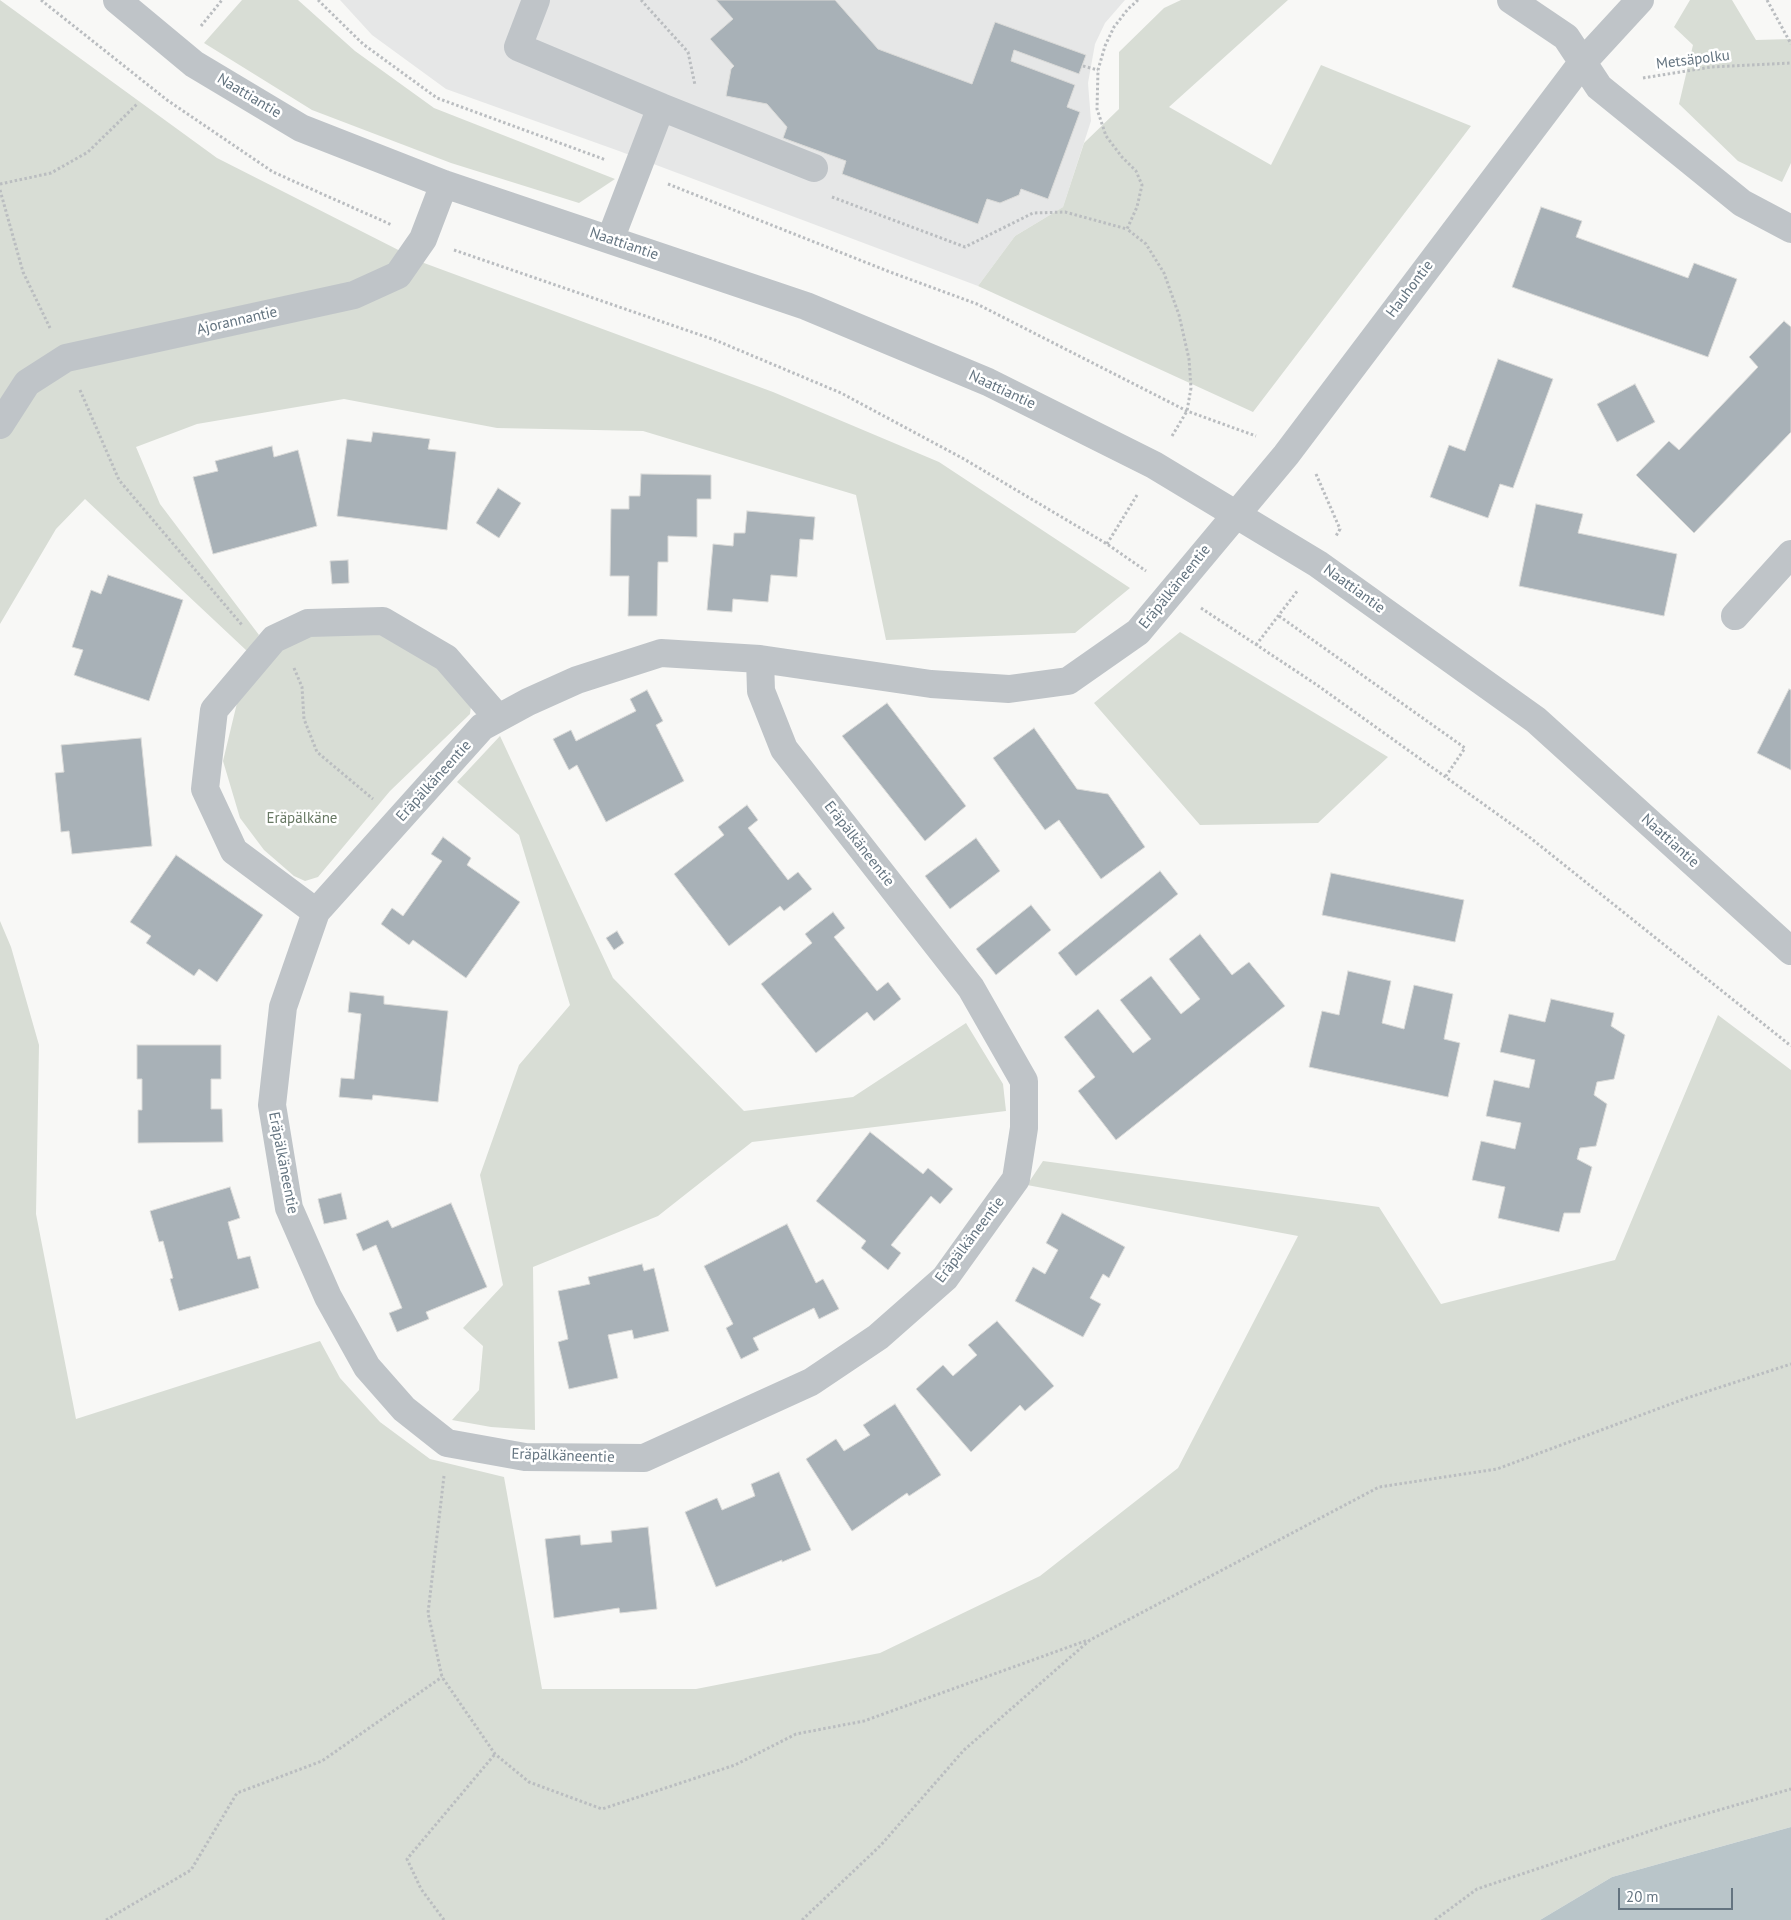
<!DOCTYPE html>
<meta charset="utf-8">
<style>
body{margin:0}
#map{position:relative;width:1791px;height:1920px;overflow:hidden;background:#f8f8f6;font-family:"PT Sans",sans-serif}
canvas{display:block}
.scale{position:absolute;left:1618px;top:1888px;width:115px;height:22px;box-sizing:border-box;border:2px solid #647480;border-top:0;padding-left:6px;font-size:15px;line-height:18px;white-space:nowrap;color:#647480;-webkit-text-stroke:4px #fff;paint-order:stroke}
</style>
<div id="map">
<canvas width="1791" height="1920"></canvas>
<div class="scale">20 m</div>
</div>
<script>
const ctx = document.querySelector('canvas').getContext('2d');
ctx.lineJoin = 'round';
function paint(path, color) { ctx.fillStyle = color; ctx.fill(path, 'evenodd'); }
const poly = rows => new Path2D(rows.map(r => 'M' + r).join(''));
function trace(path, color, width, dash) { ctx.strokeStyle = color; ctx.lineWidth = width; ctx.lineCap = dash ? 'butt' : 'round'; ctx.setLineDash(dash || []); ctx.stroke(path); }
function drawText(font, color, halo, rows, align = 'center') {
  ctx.font = font + ' "PT Sans",sans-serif'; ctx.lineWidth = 5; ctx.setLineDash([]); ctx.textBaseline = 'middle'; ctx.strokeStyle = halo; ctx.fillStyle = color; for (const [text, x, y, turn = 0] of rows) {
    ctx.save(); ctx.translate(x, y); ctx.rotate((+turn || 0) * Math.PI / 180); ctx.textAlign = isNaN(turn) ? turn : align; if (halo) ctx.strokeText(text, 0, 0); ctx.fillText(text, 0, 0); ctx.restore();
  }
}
paint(poly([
 [340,0,1125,0,1105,23,1095,44,1088,83,1091,121,1063,207,1015,236,978,286,619,151,446,89,372,35]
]), '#e6e7e7');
paint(poly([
 [0,0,217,158,424,263,773,392,939,462,1130,588,1075,633,886,640,856,495,643,431,497,428,344,399,197,424,136,447,160,504,259,635,247,651,85,499,56,529,0,624],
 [242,0,298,0,355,51,434,108,615,179,579,203,451,163,312,110,204,43],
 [1181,0,1288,0,1169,107,1271,165,1321,65,1471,126,1253,412,978,286,1015,236,1063,207,1084,143,1119,109,1119,52,1164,8],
 [1690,0,1732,0,1756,40,1791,39,1791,163,1782,182,1738,161,1679,104,1693,45,1674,27],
 [1180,632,1388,757,1318,823,1200,825,1094,703],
 [400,633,472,698,470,714,390,791,318,877,305,881,294,876,264,850,240,818,223,761,237,703,265,663,300,635],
 [500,736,613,978,744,1111,853,1097,966,1023,1003,1084,1006,1111,752,1142,658,1216,533,1267,535,1430,491,1427,452,1420,479,1390,483,1346,463,1328,503,1285,480,1175,519,1065,570,1005,519,835,457,782],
 [0,921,11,947,39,1045,36,1214,76,1419,320,1341,340,1378,380,1422,430,1459,504,1477,542,1689,696,1689,880,1653,1040,1576,1178,1468,1298,1236,1027,1185,1043,1161,1379,1207,1441,1304,1615,1260,1718,1015,1791,1070,1791,1827,1612,1877,1540,1920,0,1920]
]), '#d8ddd5');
paint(poly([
 [1791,1827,1791,1920,1540,1920,1612,1877]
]), '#b9c5c9');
const building = poly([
 [716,0,835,0,878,49,972,84,995,22,1086,55,1079,74,1014,50,1011,61,1075,85,1067,107,1080,112,1048,199,1021,189,1019,195,1000,203,987,199,978,224,842,174,846,161,783,138,787,127,767,104,726,96,731,69,734,66,710,39,733,19,716,0],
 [1541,207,1582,221,1576,237,1688,278,1694,263,1737,279,1708,357,1512,287,1541,207],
 [1784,321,1791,327,1791,432,1694,533,1636,475,1669,441,1679,450,1758,367,1749,357,1784,321],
 [1498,359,1553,379,1513,488,1500,484,1488,518,1430,497,1449,445,1465,451,1498,359],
 [1635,384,1655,422,1617,442,1597,404,1635,384],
 [373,432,430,439,428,449,456,452,447,530,337,516,347,439,371,442,373,432],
 [272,446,274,457,298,450,317,526,213,554,193,477,218,471,215,461,272,446],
 [641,474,711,475,711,499,697,499,697,537,668,536,668,562,658,562,657,616,628,616,629,576,610,576,611,509,629,509,629,496,640,496,641,474],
 [498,488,521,503,499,538,476,523,498,488],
 [1536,504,1583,514,1578,533,1677,554,1664,616,1519,586,1536,504],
 [747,511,815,517,813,540,800,539,797,577,771,575,768,602,733,599,732,612,707,610,713,544,733,546,734,533,745,533,747,511],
 [348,560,349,583,332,584,330,561,348,560],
 [108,575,183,600,149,701,74,675,83,650,72,647,91,590,101,594,108,575],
 [1789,689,1791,690,1791,770,1757,753,1789,689],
 [647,690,663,721,656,725,684,781,606,822,577,765,569,770,553,739,571,730,576,741,636,711,630,699,647,690],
 [887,703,966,806,925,841,842,736,887,703],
 [1034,728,1077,789,1108,794,1145,847,1101,879,1059,820,1045,830,993,758,1034,728],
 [141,738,152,846,72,854,69,831,61,832,55,773,64,772,61,745,141,738],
 [747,805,758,820,748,828,788,880,798,872,812,889,784,911,780,906,729,946,674,874,724,835,718,827,747,805],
 [443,837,471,858,467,865,520,902,466,978,413,940,409,945,381,924,392,908,403,916,442,861,431,854,443,837],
 [976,838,1000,871,950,909,925,876,976,838],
 [176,855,263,915,217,982,199,969,194,976,146,943,151,936,130,922,176,855],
 [1160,871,1178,894,1076,976,1058,953,1160,871],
 [1331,873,1464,900,1455,942,1322,915,1331,873],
 [1031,905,1051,930,996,975,976,949,1031,905],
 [833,912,845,928,834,937,877,991,888,982,901,999,874,1021,867,1012,816,1053,761,984,812,943,805,934,833,912],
 [617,931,624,943,614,950,606,938,617,931],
 [1200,934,1232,975,1249,962,1285,1006,1116,1140,1078,1091,1095,1077,1064,1037,1098,1009,1133,1053,1151,1039,1120,1000,1151,976,1181,1014,1200,999,1169,959,1200,934],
 [1348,971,1391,981,1382,1023,1404,1029,1414,985,1453,994,1444,1039,1460,1043,1448,1097,1309,1067,1322,1011,1339,1015,1348,971],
 [350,992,384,996,384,1004,448,1011,438,1102,373,1095,372,1100,339,1097,341,1078,354,1079,361,1014,348,1012,350,992],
 [1551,999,1614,1013,1611,1026,1625,1035,1614,1079,1597,1082,1594,1095,1607,1104,1596,1146,1580,1148,1577,1159,1592,1167,1580,1213,1564,1213,1559,1232,1498,1218,1505,1187,1472,1180,1481,1141,1515,1149,1521,1123,1486,1116,1494,1080,1529,1088,1535,1060,1500,1052,1509,1014,1545,1022,1551,999],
 [137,1045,221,1045,221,1079,211,1079,211,1109,222,1109,223,1142,138,1143,138,1110,142,1110,142,1079,137,1079,137,1045],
 [870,1132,923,1174,928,1168,953,1189,940,1204,931,1196,891,1245,901,1253,888,1270,861,1248,866,1241,816,1201,870,1132],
 [230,1187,240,1218,228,1222,238,1259,250,1256,259,1288,179,1311,170,1279,173,1278,163,1241,159,1242,150,1211,230,1187],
 [341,1193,347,1219,324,1224,318,1199,341,1193],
 [451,1203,487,1287,426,1312,429,1319,397,1332,389,1313,402,1308,376,1245,363,1251,356,1234,388,1220,392,1228,451,1203],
 [1062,1213,1125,1247,1109,1278,1103,1274,1090,1298,1101,1304,1083,1337,1015,1301,1033,1267,1045,1274,1058,1250,1046,1243,1062,1213],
 [787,1224,816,1283,823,1279,839,1309,819,1319,814,1308,753,1338,759,1350,741,1359,726,1328,733,1324,704,1266,787,1224],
 [642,1264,644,1271,654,1268,669,1331,634,1339,632,1330,608,1335,618,1378,569,1389,558,1342,568,1339,558,1291,590,1284,588,1277,642,1264],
 [997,1321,1054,1386,1025,1411,1020,1405,971,1452,916,1389,943,1365,953,1376,977,1355,968,1345,997,1321],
 [895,1404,941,1475,909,1496,907,1493,852,1531,806,1459,836,1439,844,1451,870,1435,863,1425,895,1404],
 [779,1472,811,1550,782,1562,782,1560,716,1587,685,1512,717,1498,722,1510,755,1496,751,1484,779,1472],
 [648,1527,657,1609,620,1613,619,1608,554,1618,545,1539,580,1535,581,1545,612,1542,611,1531,648,1527]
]);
paint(building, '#a8b1b7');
trace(building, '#dadad8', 1);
trace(poly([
 [41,0,167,100,273,172,392,225],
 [318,0,363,44,437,98,606,160],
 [641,0,688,52,695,85],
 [1138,0,1128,9,1114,27,1105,46,1098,70,1097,109,1106,136,1122,157,1136,171,1142,185,1137,207,1127,229,1146,244,1164,273,1179,315,1189,359,1191,388,1187,411,1172,436],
 [1767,0,1791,44],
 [201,26,222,0],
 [1083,66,1098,70],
 [1643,78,1711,67,1791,63],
 [0,184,51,173,88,152,138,103],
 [668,184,890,272,977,304,1187,411,1256,436],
 [0,190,23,272,50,328],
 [832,197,965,247,1033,213,1065,212,1127,229],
 [454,250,715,340,841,393,964,459,1107,544,1146,571],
 [80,390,119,480,242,625],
 [1316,474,1340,529,1336,536],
 [1107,544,1137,495],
 [1201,608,1317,685,1528,836,1791,1046],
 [1279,616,1465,748,1446,776],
 [1256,645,1298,590],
 [294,668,302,687,304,719,317,752,373,799],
 [444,1476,428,1613,442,1677,495,1754,529,1782,602,1809,735,1765,796,1734,864,1721,1088,1640],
 [106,1920,191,1870,237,1793,322,1761,442,1677],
 [444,1920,421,1889,407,1859,495,1754],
 [802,1920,881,1845,964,1750,1090,1640,1379,1487,1497,1469,1684,1399,1791,1364],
 [1435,1920,1477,1889,1671,1824,1791,1789]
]), '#babdc0', 3, [2.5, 2.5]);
trace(poly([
 [117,0,194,64,301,128,444,184,806,306,988,382,1154,465,1318,564,1536,720,1791,951],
 [536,0,518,47,661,107,610,240],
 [1511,0,1566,37,1599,87,1742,203,1791,229],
 [661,107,814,168],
 [0,425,27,383,66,358,354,295,398,275,423,239,444,184],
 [1735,616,1791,554],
 [760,659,761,691,784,749,971,988,1024,1081,1024,1128,1016,1179,945,1278,878,1337,811,1382,644,1458,525,1457,447,1443,404,1409,367,1367,328,1297,289,1208,272,1105,283,1007,316,912,482,727,528,702,577,680,661,653,760,659,931,684,1009,689,1068,681,1138,632,1286,455,1582,63,1640,0],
 [316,912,234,851,205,789,214,710,274,639,308,623,383,621,446,658,498,718]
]), '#bfc4c8', 28);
drawText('15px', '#647480', '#fff', [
 ["Metsäpolku",1693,60,-7],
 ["Naattiantie",249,96,31],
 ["Naattiantie",624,244,19],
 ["Hauhontie",1410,289,-53],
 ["Ajorannantie",237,321,-13],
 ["Naattiantie",1002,390,25],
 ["Eräpälkäneentie",1175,587,-51],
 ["Naattiantie",1354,589,36],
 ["Eräpälkäneentie",434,781,-48],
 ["Naattiantie",1670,841,42],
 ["Eräpälkäneentie",859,844,52],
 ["Eräpälkäneentie",283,1163,79],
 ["Eräpälkäneentie",970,1240,-53],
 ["Eräpälkäneentie",563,1456,2]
]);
drawText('15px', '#677863', '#fff', [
 ["Eräpälkäne",302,819]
]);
</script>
